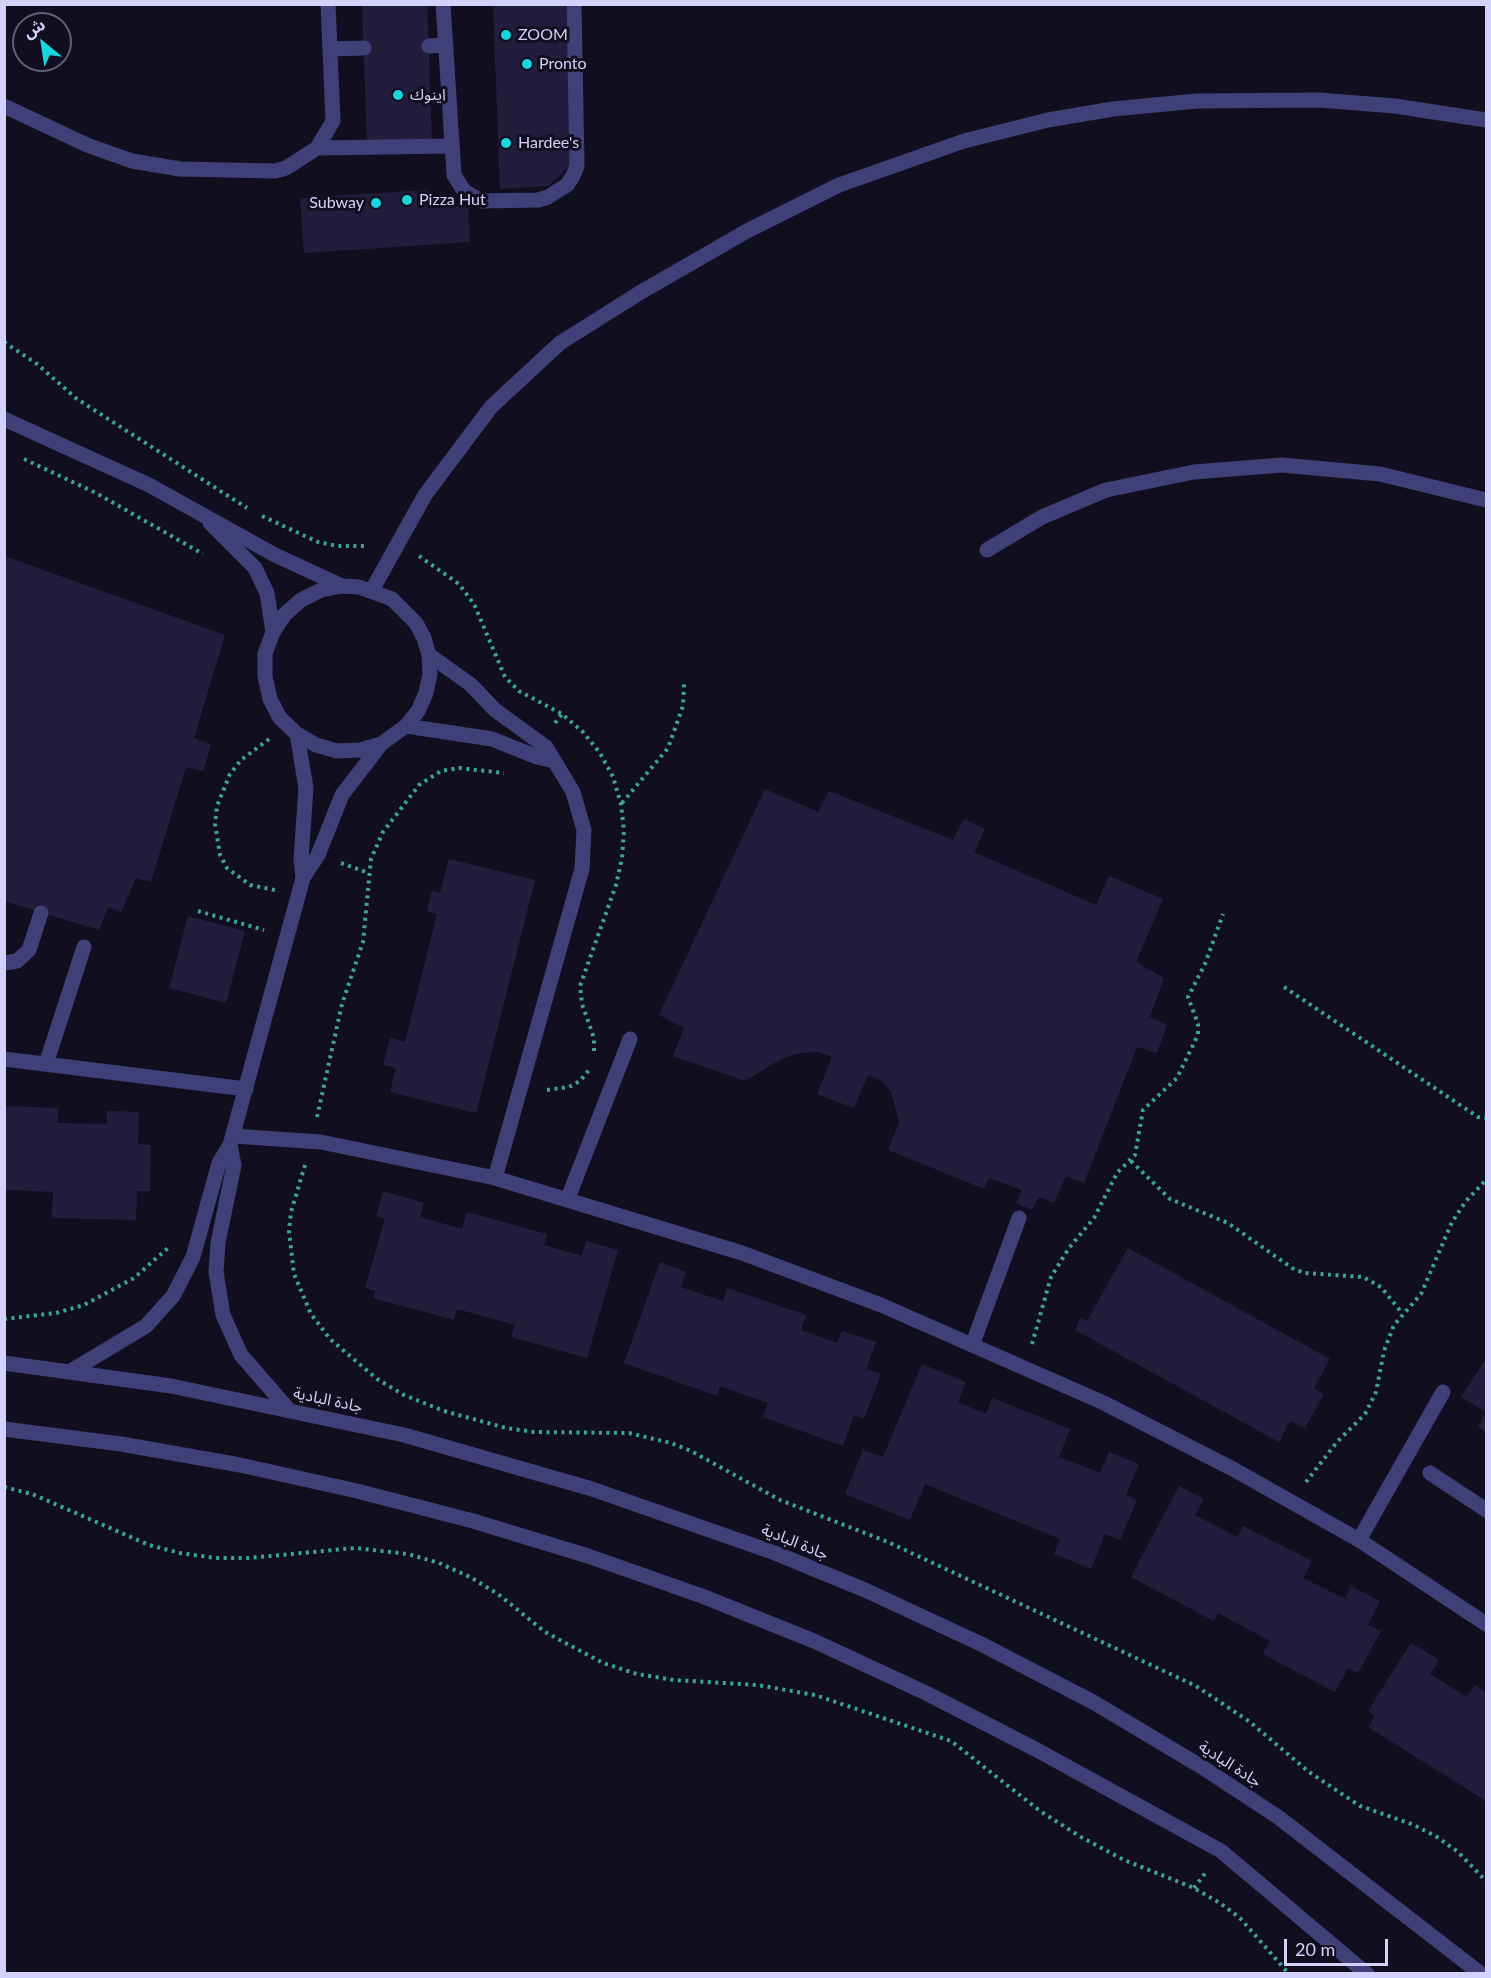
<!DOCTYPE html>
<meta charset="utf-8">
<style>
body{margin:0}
#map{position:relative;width:1491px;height:1978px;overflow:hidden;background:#110f1f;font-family:Lato,"Noto Sans Arabic",sans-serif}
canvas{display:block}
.frame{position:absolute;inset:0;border:6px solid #d4d2fa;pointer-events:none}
.north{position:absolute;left:12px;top:12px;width:60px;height:60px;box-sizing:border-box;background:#110f1f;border:2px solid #5f5d77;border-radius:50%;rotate:330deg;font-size:16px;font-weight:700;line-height:24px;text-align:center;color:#d4d2fa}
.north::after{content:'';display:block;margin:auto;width:21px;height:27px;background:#19d5de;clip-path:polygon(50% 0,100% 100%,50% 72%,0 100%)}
.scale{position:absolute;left:1284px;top:1939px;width:104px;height:27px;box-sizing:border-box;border:3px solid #d4d2fa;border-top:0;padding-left:8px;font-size:18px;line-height:21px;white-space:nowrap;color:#d4d2fa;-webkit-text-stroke:4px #110f1f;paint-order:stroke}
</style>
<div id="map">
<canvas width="1491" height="1978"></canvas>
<div class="frame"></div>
<div class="north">ش</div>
<div class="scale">20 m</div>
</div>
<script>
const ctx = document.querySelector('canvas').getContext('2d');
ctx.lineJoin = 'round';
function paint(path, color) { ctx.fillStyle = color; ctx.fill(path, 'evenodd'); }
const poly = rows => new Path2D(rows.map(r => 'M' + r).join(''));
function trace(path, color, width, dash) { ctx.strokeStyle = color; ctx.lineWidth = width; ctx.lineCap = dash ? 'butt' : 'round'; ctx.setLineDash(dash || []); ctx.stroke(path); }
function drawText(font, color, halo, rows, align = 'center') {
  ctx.font = font + ' Lato,"Noto Sans Arabic",sans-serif'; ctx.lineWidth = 6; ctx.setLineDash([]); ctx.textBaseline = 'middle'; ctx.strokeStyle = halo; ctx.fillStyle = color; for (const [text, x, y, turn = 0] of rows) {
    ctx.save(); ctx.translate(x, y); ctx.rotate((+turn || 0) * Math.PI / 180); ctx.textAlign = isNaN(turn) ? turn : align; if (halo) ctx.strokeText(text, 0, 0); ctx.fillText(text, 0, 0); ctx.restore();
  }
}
paint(poly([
 [362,4,427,4,432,142,367,145],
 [493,4,566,4,573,163,548,186,500,189],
 [428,190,429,208,468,206,470,242,304,253,300,198],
 [4,556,225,635,194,738,211,745,203,771,186,767,151,882,136,878,121,912,108,907,99,930,4,901],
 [765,789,818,812,829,791,953,840,964,819,985,829,974,852,1096,905,1109,876,1163,899,1136,962,1164,978,1150,1017,1167,1025,1157,1053,1137,1047,1084,1183,1066,1176,1054,1203,1039,1197,1032,1210,1016,1203,1022,1190,989,1178,984,1189,888,1150,899,1123,891,1092,882,1081,868,1075,854,1108,817,1094,832,1057,818,1052,800,1053,783,1058,745,1081,673,1056,684,1028,659,1015],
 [449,859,535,880,476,1113,390,1092,396,1068,383,1065,390,1038,405,1042,437,914,427,911,432,890,440,893],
 [188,916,245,931,226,1003,169,988],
 [4,1106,58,1108,58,1123,107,1124,107,1111,139,1112,138,1144,151,1145,150,1191,137,1191,136,1220,52,1218,53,1192,4,1190],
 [383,1191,424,1203,420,1217,462,1229,467,1212,547,1234,544,1245,582,1256,586,1241,618,1250,587,1358,511,1337,515,1325,457,1309,454,1320,373,1298,375,1291,365,1288,385,1219,376,1216],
 [1128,1248,1330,1359,1314,1388,1324,1394,1305,1428,1290,1421,1279,1442,1075,1330,1081,1317,1087,1321],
 [660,1262,686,1272,681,1287,723,1301,727,1288,806,1315,801,1330,837,1343,842,1331,876,1342,866,1369,881,1374,864,1419,854,1415,843,1446,763,1417,768,1403,720,1386,717,1396,624,1363],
 [1486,1359,1486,1432,1478,1427,1486,1412,1461,1397],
 [922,1364,966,1382,958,1402,986,1414,992,1398,1070,1429,1059,1457,1100,1473,1109,1452,1139,1464,1126,1495,1137,1500,1120,1540,1105,1534,1091,1569,1054,1554,1060,1539,925,1484,910,1520,845,1494,863,1450,883,1457],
 [1179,1486,1204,1499,1195,1515,1237,1537,1243,1526,1312,1561,1303,1578,1345,1599,1351,1586,1380,1601,1368,1625,1381,1631,1358,1673,1348,1668,1335,1692,1263,1654,1270,1641,1218,1613,1214,1621,1131,1577],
 [1411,1643,1439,1660,1430,1674,1467,1697,1475,1685,1486,1693,1486,1801,1368,1727,1375,1716,1368,1711]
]), '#221d3d');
trace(poly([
 [4,342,37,364,77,399,247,508],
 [24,459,96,493,203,554],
 [262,516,318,542,338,546,368,546],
 [419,556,459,584,474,604,505,677,519,691,562,714,583,732,600,753,613,777,621,804,624,831,622,858,616,885,580,986,582,1004,594,1038,594,1055],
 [555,723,562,714],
 [269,739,241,760,230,774,217,806,215,824,220,855,227,868,250,885,275,890],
 [622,803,668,748,683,706,684,684],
 [341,863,369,873],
 [198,911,264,930],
 [1284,987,1478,1117,1486,1118],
 [547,1090,569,1087,580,1081,589,1070],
 [317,1117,342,1004,363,942,371,859,383,832,419,785,441,771,459,768,504,773],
 [1131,1161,1170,1199,1228,1223,1292,1268,1304,1273,1363,1277,1381,1287,1402,1313],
 [305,1165,291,1212,289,1231,294,1274,311,1314,330,1339,377,1379,404,1395,444,1411,506,1428,534,1432,629,1433,671,1443,691,1451,780,1500,888,1542,1196,1686,1250,1722,1309,1772,1360,1806,1414,1825,1437,1837,1458,1852,1486,1881],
 [4,1319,56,1313,84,1305,134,1278,168,1248],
 [1032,1344,1051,1277,1069,1248,1094,1218,1117,1173,1135,1155,1143,1110,1177,1078,1198,1035,1198,1024,1188,997,1205,964,1223,914],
 [1306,1482,1337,1442,1365,1414,1376,1392,1384,1351,1394,1325,1421,1294,1452,1222,1466,1201,1486,1180],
 [4,1487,32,1494,149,1545,180,1553,215,1558,249,1558,355,1548,408,1554,439,1563,470,1577,498,1594,545,1632,603,1663,637,1674,674,1680,757,1685,815,1695,951,1741,1040,1811,1081,1837,1124,1860,1194,1888,1220,1903,1240,1918,1289,1974],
 [1194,1888,1206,1872]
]), '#3ba599', 4, [3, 4.5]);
trace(poly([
 [443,4,454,175,464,191,481,201,538,200,548,197,567,185,573,176,577,166,574,4],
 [429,46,446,45],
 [330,49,364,48],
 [4,106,87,145,132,161,180,169,275,171,286,168,317,148,333,121,328,4],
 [317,148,451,146],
 [987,550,1042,517,1106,490,1194,472,1282,465,1380,474,1486,500],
 [372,590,425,495,491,407,560,343,641,292,747,231,839,185,964,141,1048,120,1113,109,1197,101,1319,100,1395,106,1486,120],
 [4,963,17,961,29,950,41,913],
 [46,1064,84,947],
 [568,1198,630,1039],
 [973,1343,1019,1218],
 [1430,1473,1486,1510],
 [1359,1540,1443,1392]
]), '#3f4078', 15);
trace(poly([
 [429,655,470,684,495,710,546,747,573,792,584,830,582,869,495,1178],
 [406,726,492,739,537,757,554,761],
 [4,1059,246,1089],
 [233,1136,321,1142,495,1178,742,1253,881,1305,1104,1403,1233,1469,1359,1540,1486,1624]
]), '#3f4078', 15);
trace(poly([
 [4,419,149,485,275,555,342,586],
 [210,523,255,568,267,593,273,632],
 [303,878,318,855,342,795,381,744,406,726,418,711,426,693,430,674,429,655,424,638,416,623,392,599,359,587,342,586,321,590,301,600,285,614,273,632,265,654,265,676,270,699,280,718,297,734,316,745,337,751,360,750,381,744],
 [230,1145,234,1165,218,1243,216,1272,223,1315,241,1355,288,1409],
 [4,1363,171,1386,404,1435,592,1489,775,1553,865,1590,981,1644,1093,1702,1202,1767,1278,1817,1481,1974],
 [71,1371,146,1326,173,1296,193,1257,219,1163,230,1145,303,878,301,859,306,788,297,734],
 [4,1429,121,1444,240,1465,357,1491,473,1521,588,1556,702,1596,814,1641,926,1693,1037,1750,1221,1851,1367,1974]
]), '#3f4078', 15);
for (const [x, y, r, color] of [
 [506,35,6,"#19d5de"],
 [527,64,6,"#19d5de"],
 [398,95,6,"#19d5de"],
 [506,143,6,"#19d5de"],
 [407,200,6,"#19d5de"],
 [376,203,6,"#19d5de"]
]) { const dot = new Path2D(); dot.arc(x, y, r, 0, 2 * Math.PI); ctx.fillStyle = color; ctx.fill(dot); trace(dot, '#110f1f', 2); }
drawText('16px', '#d4d2fa', '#110f1f', [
 ["ZOOM",518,35],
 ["Pronto",539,64],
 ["اينوك",410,95],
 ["Hardee's",518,143],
 ["Pizza Hut",419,200],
 ["Subway",364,203,"right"]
], 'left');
drawText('16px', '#d4d2fa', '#110f1f', [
 ["جادة البادية",328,1400,12],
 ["جادة البادية",795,1542,22],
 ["جادة البادية",1230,1764,33]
]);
</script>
